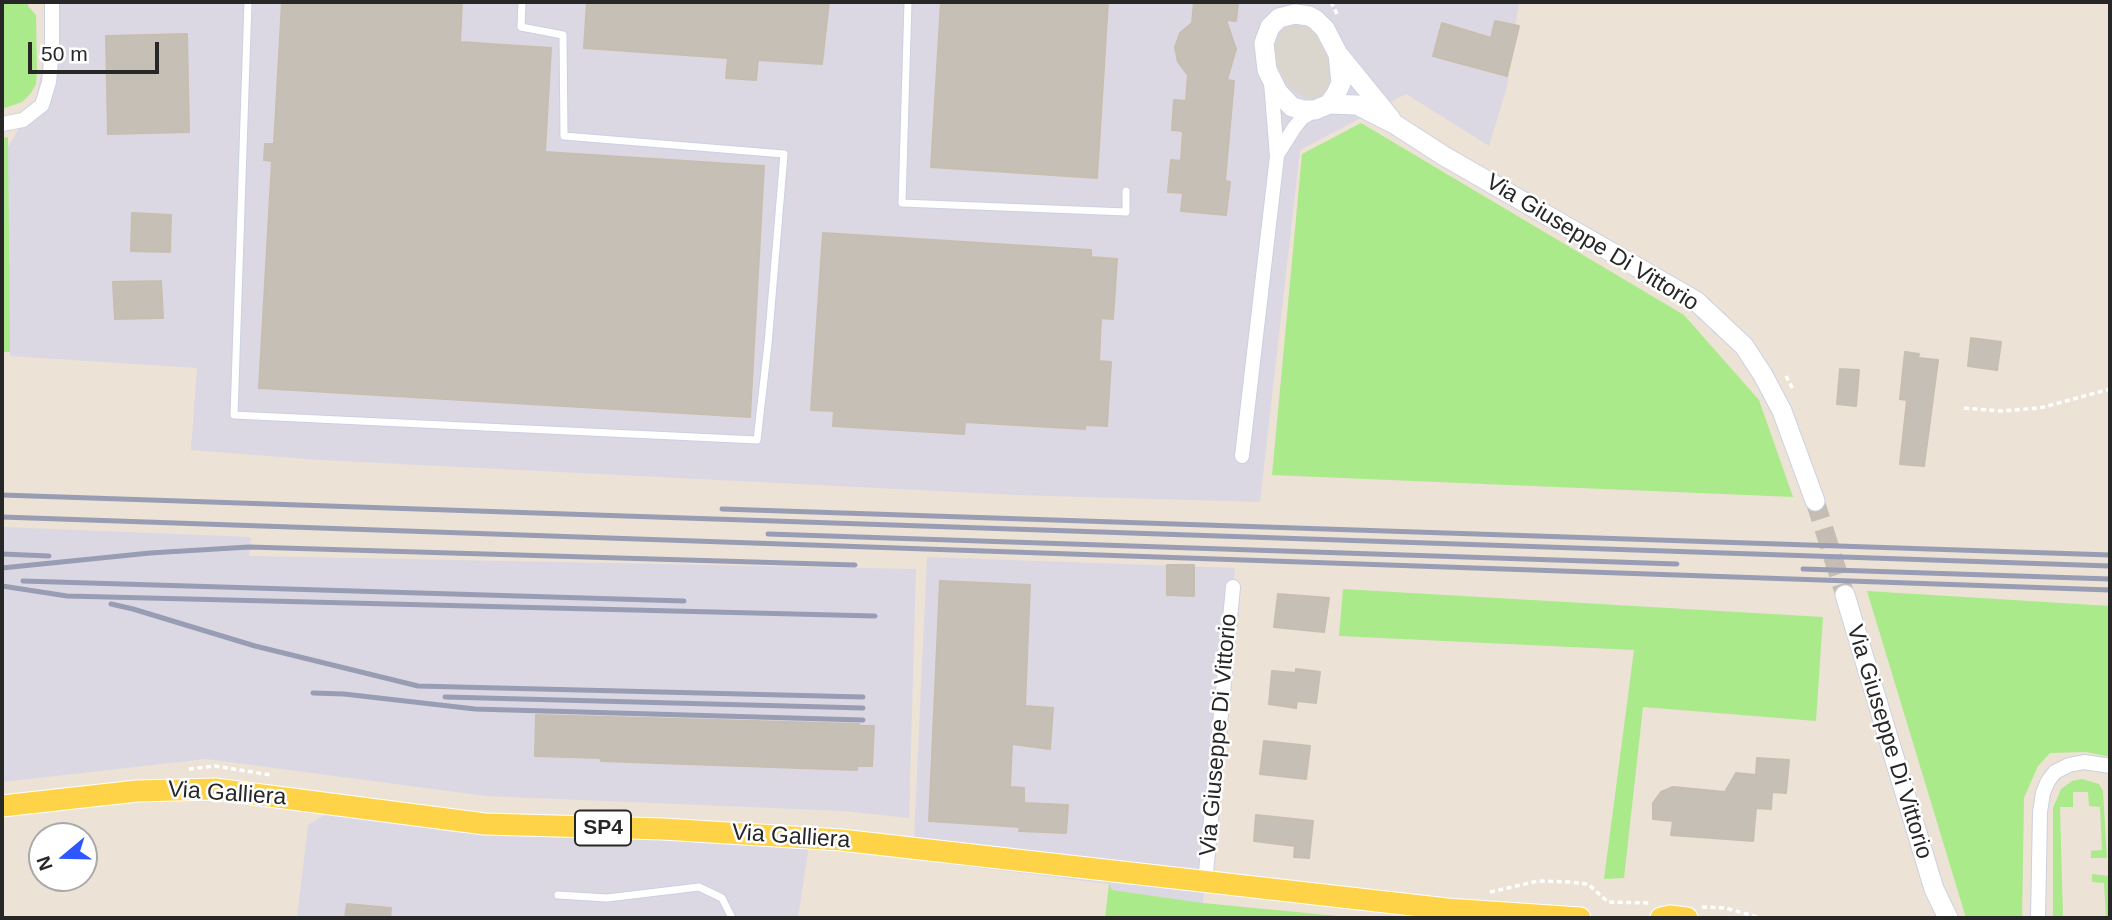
<!DOCTYPE html>
<style>
body{margin:0}
#map{position:relative;width:2112px;height:920px;overflow:hidden;background:#ece2d6;font-family:Helvetica,sans-serif}
canvas{display:block}
.frame{position:absolute;inset:0;border:4px solid #272727;pointer-events:none}
.north{position:absolute;left:28px;top:822px;width:70px;height:70px;box-sizing:border-box;background:#fff;border:2px solid #a9a9a9;border-radius:50%;rotate:251deg;font-size:19px;font-weight:700;line-height:28px;text-align:center;color:#272727}
.north::after{content:'';display:block;margin:auto;width:24px;height:32px;background:#2f57ff;clip-path:polygon(50% 0,100% 100%,50% 72%,0 100%)}
.scale{position:absolute;left:28px;top:42px;width:131px;height:32px;box-sizing:border-box;border:4px solid #272727;border-top:0;padding-left:9px;font-size:21px;line-height:24px;white-space:nowrap;color:#272727;-webkit-text-stroke:5px #fff;paint-order:stroke}
</style>
<div id="map">
<canvas width="2112" height="920"></canvas>
<div class="frame"></div>
<div class="north">N</div>
<div class="scale">50 m</div>
</div>
<script>
const ctx = document.querySelector('canvas').getContext('2d');
ctx.lineJoin = 'round';
function paint(path, color) { ctx.fillStyle = color; ctx.fill(path, 'evenodd'); }
const poly = rows => new Path2D(rows.map(r => 'M' + r).join(''));
function trace(path, color, width, dash) { ctx.strokeStyle = color; ctx.lineWidth = width; ctx.lineCap = dash ? 'butt' : 'round'; ctx.setLineDash(dash || []); ctx.stroke(path); }
function drawText(font, color, halo, rows, align = 'center') {
  ctx.font = font + ' Helvetica,sans-serif'; ctx.lineWidth = 5; ctx.setLineDash([]); ctx.textBaseline = 'middle'; ctx.strokeStyle = halo; ctx.fillStyle = color; for (const [text, x, y, turn = 0] of rows) {
    ctx.save(); ctx.translate(x, y); ctx.rotate((+turn || 0) * Math.PI / 180); ctx.textAlign = isNaN(turn) ? turn : align; if (halo) ctx.strokeText(text, 0, 0); ctx.fillText(text, 0, 0); ctx.restore();
  }
}
paint(poly([
 [48,2,1519,2,1507,87,1489,146,1406,94,1300,150,1260,502,1017,495,321,460,191,450,197,368,10,356,5,152,36,100,49,34],
 [2,527,251,537,249,556,916,569,909,818,844,811,486,796,206,759,2,782],
 [927,557,1235,568,1203,903,1112,890,1109,884,913,860],
 [332,810,452,832,809,845,798,918,297,918,308,825]
]), '#dbd8e3');
paint(poly([
 [2,2,28,2,28,6,36,15,37,71,36,84,31,93,22,102,2,109],
 [1361,123,1684,315,1759,400,1793,497,1272,475,1302,154],
 [8,137,10,352,2,352,2,138],
 [1343,589,1823,617,1816,721,1643,707,1624,878,1604,879,1634,650,1339,636],
 [1867,591,2110,606,2110,757,2086,752,2050,753,2038,766,2024,798,2022,918,1966,918],
 [2082,779,2099,784,2103,791,2107,858,2091,858,2091,851,2102,850,2100,807,2089,806,2088,792,2073,792,2073,807,2060,807,2063,918,2053,918,2053,808,2061,789,2072,781],
 [2092,874,2109,876,2110,918,2106,918,2104,883,2092,882],
 [1109,884,1112,890,1203,903,1358,918,1105,918]
]), '#abea8b');
paint(poly([
 [1295,23,1313,29,1328,47,1332,66,1330,83,1323,95,1314,99,1305,98,1289,87,1277,65,1274,46,1279,32,1288,25]
]), '#dbd6cd');
const building = poly([
 [282,2,462,2,460,42,551,48,545,152,764,166,750,417,259,388,272,161,264,160,265,144,274,144,282,2],
 [587,2,829,2,822,64,758,60,756,80,726,78,728,58,584,48,587,2],
 [941,2,1108,2,1097,178,931,167,941,2],
 [1194,2,1238,2,1236,21,1226,20,1236,49,1227,80,1234,81,1225,181,1230,182,1226,215,1181,211,1183,193,1168,192,1171,160,1181,161,1183,131,1172,130,1174,100,1186,101,1188,75,1178,62,1175,47,1180,33,1192,23,1194,2],
 [1495,21,1519,26,1507,76,1433,56,1442,23,1491,38,1495,21],
 [187,34,189,132,108,134,106,36,187,34],
 [132,213,171,215,170,252,131,251,132,213],
 [823,233,1091,250,1091,257,1117,259,1113,319,1101,318,1099,361,1111,362,1107,426,1085,425,1085,429,965,422,964,434,833,426,834,411,811,410,823,233],
 [161,281,163,318,115,319,113,282,161,281],
 [1971,338,2001,342,1997,370,1968,366,1971,338],
 [1905,352,1919,354,1918,358,1938,360,1924,466,1900,464,1907,400,1900,399,1905,352],
 [1840,369,1859,370,1856,406,1837,404,1840,369],
 [1167,565,1194,565,1194,596,1167,595,1167,565],
 [940,581,1030,585,1025,706,1053,708,1050,749,1012,744,1010,787,1024,788,1024,803,1068,805,1066,833,1019,831,1020,827,929,821,940,581],
 [1278,594,1329,598,1324,632,1274,627,1278,594],
 [1296,669,1320,672,1316,703,1297,701,1296,708,1269,704,1272,671,1296,673,1296,669],
 [536,715,859,724,859,726,874,726,872,766,857,766,857,770,601,761,600,758,535,756,536,715],
 [1264,741,1310,746,1306,779,1260,774,1264,741],
 [1757,758,1789,760,1786,793,1772,792,1771,809,1756,808,1753,841,1671,835,1673,821,1653,819,1653,803,1661,792,1673,787,1725,792,1736,773,1756,775,1757,758],
 [1256,815,1313,821,1309,858,1294,857,1295,846,1254,841,1256,815],
 [347,904,391,908,390,918,345,918,347,904]
]);
paint(building, '#c6bfb6');
trace(building, '#c7beb0', 2);
trace(poly([
 [1815,501,1845,595]
]), '#c5bdb3', 19, [19, 10]);
const lane = poly([
 [248,2,234,415,757,440,768,344,784,154,564,136,563,35,521,27,522,2],
 [908,2,902,203,1126,212,1126,191],
 [558,895,607,898,699,887,722,898,732,918]
]);
const street = poly([
 [2,124,23,120,42,105,49,82,52,49,52,2],
 [1277,155,1294,128,1302,118,1315,110],
 [1242,456,1277,156,1271,82],
 [1205,883,1233,587],
 [2038,918,2040,812,2043,793,2048,781,2055,772,2069,765,2084,762,2110,766]
]);
const secondary = poly([
 [1295,14,1309,16,1316,20,1325,29,1338,54,1341,83,1336,94,1329,104,1315,110,1304,110,1292,107,1278,92,1267,70,1264,43,1270,27,1279,18,1295,14],
 [1339,55,1391,119],
 [1329,104,1357,105,1396,125,1444,156,1696,301,1744,346,1763,375,1782,411,1815,501],
 [1845,595,1934,889,1948,918]
]);
const primary = poly([
 [2,806,137,791,215,789,485,824,663,829,841,840,1447,909,1580,918],
 [1661,918,1670,916,1687,918]
]);
trace(lane, '#cbd0e2', 9);
trace(street, '#cbd0e2', 16);
trace(secondary, '#cbd0e2', 21);
trace(primary, '#fff', 23);
trace(poly([
 [1331,2,1337,14],
 [1786,376,1794,391],
 [1964,408,2000,411,2040,408,2110,389],
 [189,769,215,766,271,775],
 [1490,892,1538,881,1569,882,1588,884,1608,902,1649,903],
 [1702,907,1725,908,1761,918]
]), '#fff', 3.5, [5, 3.5]);
trace(lane, '#fff', 7);
trace(street, '#fff', 14);
trace(secondary, '#fff', 19);
trace(primary, '#ffd347', 21);
trace(poly([
 [2,495,2110,566],
 [722,509,2110,555],
 [2,517,2110,590],
 [768,534,1677,564],
 [2,554,49,556],
 [2,568,150,553,249,547,855,565],
 [1803,569,2110,579],
 [23,581,684,601],
 [2,586,67,596,875,616],
 [111,604,133,609,255,646,418,686,863,697],
 [313,693,344,694,475,709,863,720],
 [445,697,863,708]
]), '#989db4', 5);
for (const [x, y, w] of [
 [603,828,56]
]) { const box = new Path2D(); box.roundRect(x - w / 2, y - 17.5, w, 35, 5); ctx.fillStyle = '#fff'; ctx.fill(box); trace(box, '#272727', 2); }
drawText('bold 21px', '#272727', null, [
 ["SP4",603,828]
]);
drawText('23px', '#272727', '#fff', [
 ["Via Giuseppe Di Vittorio",1592,243,31],
 ["Via Giuseppe Di Vittorio",1219,735,-85],
 ["Via Giuseppe Di Vittorio",1889,742,73],
 ["Via Galliera",227,794,4],
 ["Via Galliera",791,837,4]
]);
</script>
